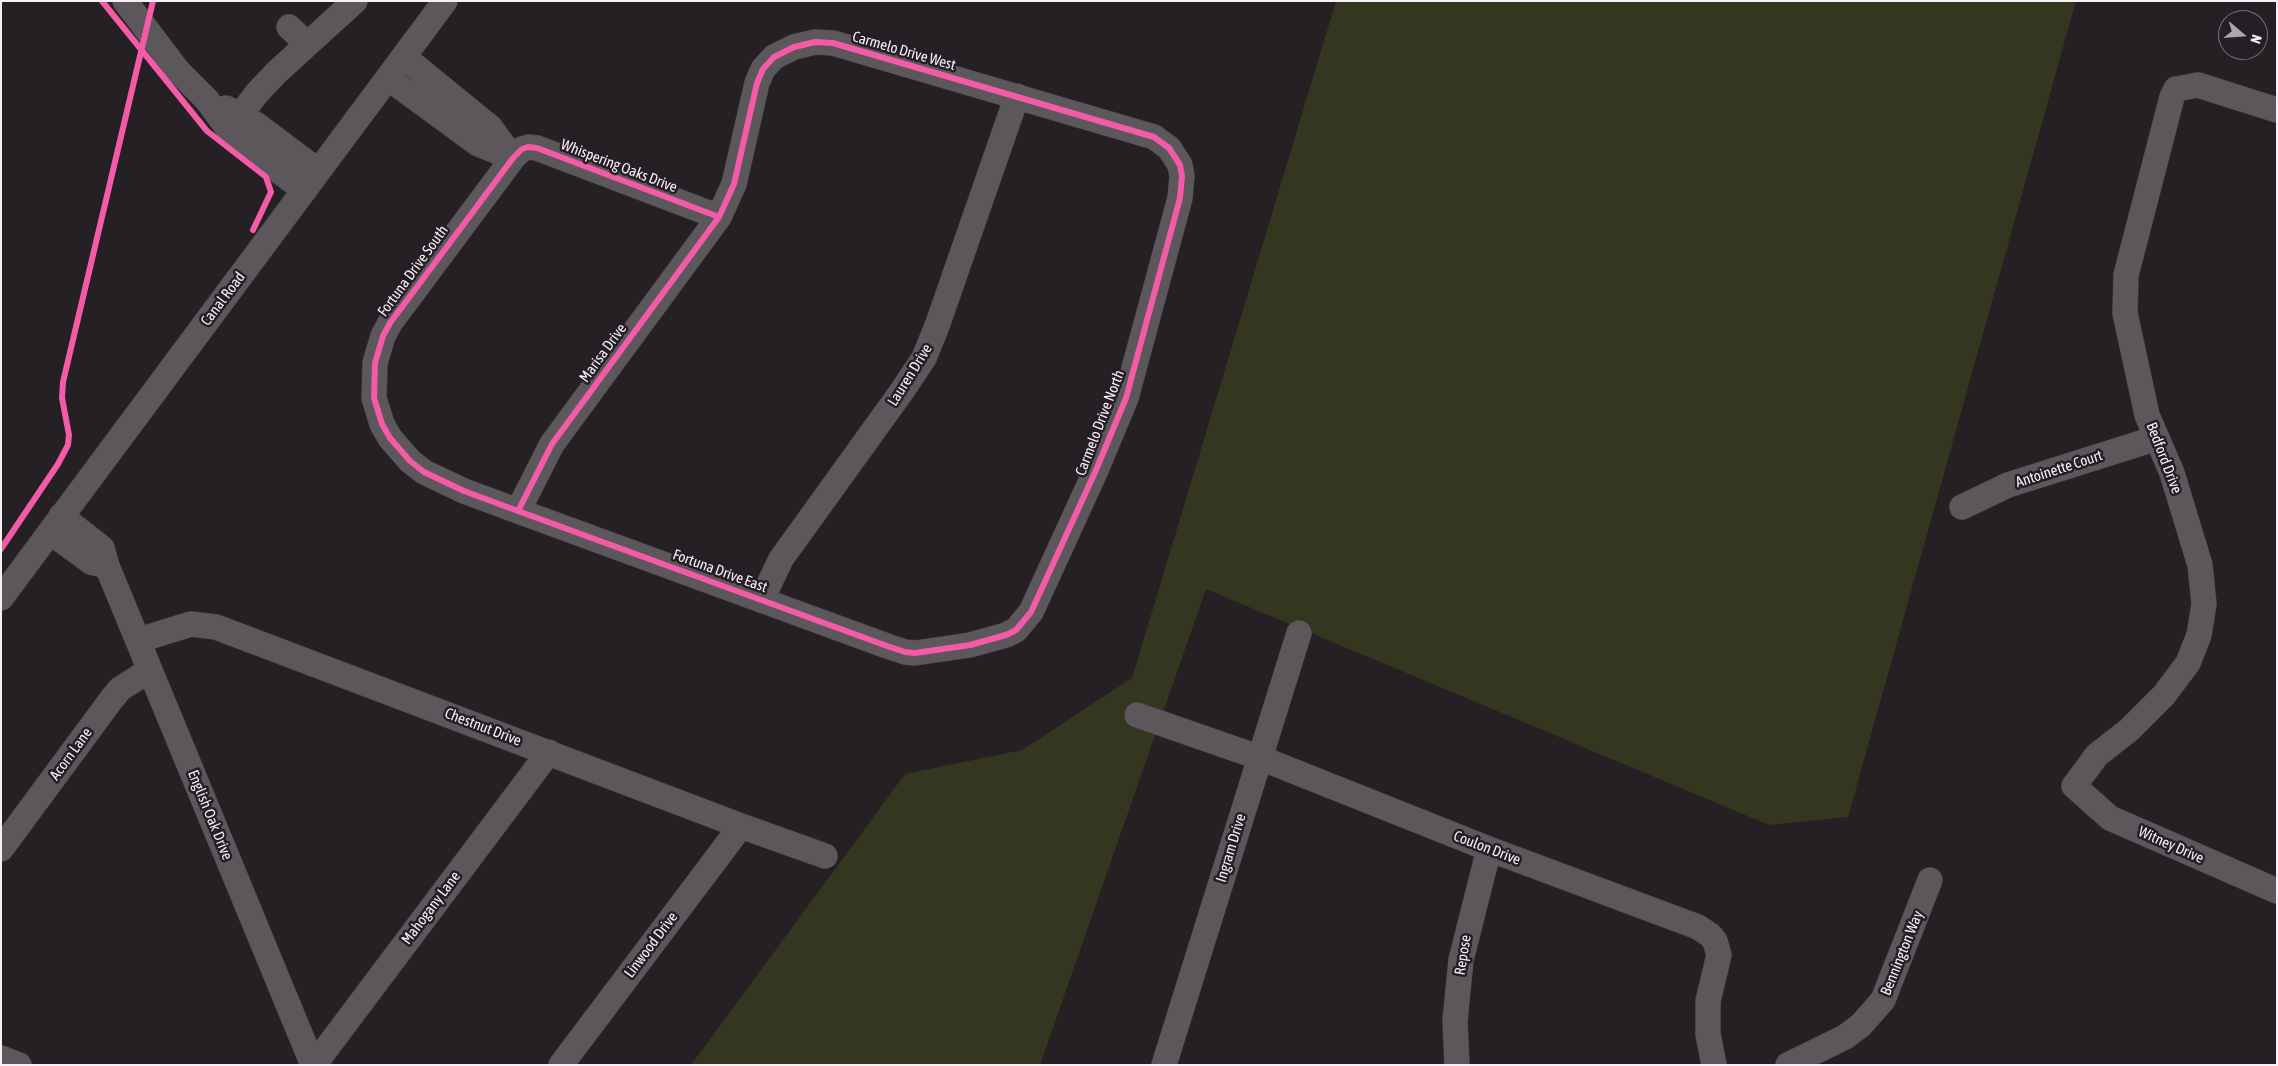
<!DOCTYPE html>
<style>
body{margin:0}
#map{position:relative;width:2278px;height:1066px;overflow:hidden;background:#242024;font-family:"Asap Condensed",sans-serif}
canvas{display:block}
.frame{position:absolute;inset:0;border:2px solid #f6f0f6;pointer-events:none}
.north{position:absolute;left:2218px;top:10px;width:50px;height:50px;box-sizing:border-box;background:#261e26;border:1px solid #797279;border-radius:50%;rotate:108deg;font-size:14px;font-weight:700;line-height:20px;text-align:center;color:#f6f0f6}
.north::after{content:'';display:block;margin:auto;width:18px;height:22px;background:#aca7ac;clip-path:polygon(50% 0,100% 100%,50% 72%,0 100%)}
</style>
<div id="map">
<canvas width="2278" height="1066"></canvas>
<div class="frame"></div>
<div class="north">N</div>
</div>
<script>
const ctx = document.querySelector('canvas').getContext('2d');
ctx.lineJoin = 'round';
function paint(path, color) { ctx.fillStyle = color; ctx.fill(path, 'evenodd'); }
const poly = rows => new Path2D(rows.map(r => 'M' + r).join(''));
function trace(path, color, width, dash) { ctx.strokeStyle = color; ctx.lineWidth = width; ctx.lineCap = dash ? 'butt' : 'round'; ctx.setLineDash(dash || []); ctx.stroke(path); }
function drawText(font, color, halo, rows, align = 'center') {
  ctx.font = font + ' "Asap Condensed",sans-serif'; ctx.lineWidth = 5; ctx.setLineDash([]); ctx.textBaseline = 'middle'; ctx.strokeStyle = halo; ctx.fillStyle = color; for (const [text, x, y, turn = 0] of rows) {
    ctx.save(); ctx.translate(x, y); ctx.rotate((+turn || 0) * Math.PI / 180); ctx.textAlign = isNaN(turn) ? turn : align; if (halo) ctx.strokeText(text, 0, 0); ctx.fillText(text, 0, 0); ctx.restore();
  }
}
paint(poly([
 [1336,1,2076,1,1848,817,1769,825,1206,589,1040,1065,691,1065,905,774,1022,750,1132,678]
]), '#34361f');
const minor = poly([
 [125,1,178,71,207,100,229,130,244,145,304,190],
 [289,27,307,44],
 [388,78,478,144,513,158,490,127,404,57],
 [226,108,257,125,318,171],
 [2277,110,2198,85,2176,89,2172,97,2126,275,2125,313,2147,415,2172,473,2200,565,2204,604,2199,635,2188,663,2164,695,2129,730,2097,755,2074,786,2110,818,2277,891],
 [229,130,257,93,277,72,355,1],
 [1962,507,2008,485,2157,438],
 [518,511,552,444,719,217,734,184,757,83,763,69,774,57,794,47,815,42,833,43,1154,137,1169,148,1180,165,1182,176,1180,198,1126,398,1096,470,1031,612,1016,630,1006,635,970,645,915,653,905,652,887,646,518,511,464,491,424,472,410,461,390,438,382,424,374,398,375,363,383,336,390,323,513,158,522,149,528,147,537,148,719,217],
 [61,516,102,548,107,566,313,1065],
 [50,532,91,562,107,566],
 [1,598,445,1],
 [763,601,769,584,781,559,902,391,924,358,937,326,1017,96],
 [139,640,191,624,216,627,741,826,825,856],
 [1137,715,1258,757,1489,849,1698,927,1710,935,1715,941,1719,955,1708,1001,1708,1034,1714,1065],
 [1,849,111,700,120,689,150,670],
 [1,1058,19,1065],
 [314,1065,549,752],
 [561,1065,741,826],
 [1164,1065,1299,633],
 [1457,1065,1455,1021,1461,960,1489,849],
 [1788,1065,1845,1037,1861,1025,1883,1000,1930,880]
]);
trace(minor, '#3f3c3f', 26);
trace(minor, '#5b575b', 25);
trace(poly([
 [102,1,207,131,266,177,271,192,253,230],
 [518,511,552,444,719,217,734,184,757,83,763,69,774,57,794,47,815,42,833,43,1154,137,1169,148,1180,165,1182,176,1180,198,1126,398,1096,470,1031,612,1016,630,1006,635,970,645,915,653,905,652,887,646,518,511,464,491,424,472,410,461,390,438,382,424,374,398,375,363,383,336,390,323,513,158,522,149,528,147,537,148,719,217],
 [1,549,58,464,68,445,69,435,62,398,63,382,153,1]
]), '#f35aa7', 6);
drawText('15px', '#f6f0f6', '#261e26', [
 ["Carmelo Drive West",904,51,16],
 ["Whispering Oaks Drive",619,166,21],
 ["Fortuna Drive South",413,271,-54],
 ["Canal Road",223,299,-53],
 ["Marisa Drive",603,353,-54],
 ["Lauren Drive",910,375,-58],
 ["Carmelo Drive North",1100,423,-69],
 ["Bedford Drive",2164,458,69],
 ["Antoinette Court",2059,469,-18],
 ["Fortuna Drive East",720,571,20],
 ["Chestnut Drive",483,727,21],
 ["Acorn Lane",71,754,-54],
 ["English Oak Drive",210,815,68],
 ["Witney Drive",2171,845,24],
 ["Ingram Drive",1231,848,-73],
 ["Coulon Drive",1487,848,21],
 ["Mahogany Lane",431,908,-53],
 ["Linwood Drive",651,945,-53],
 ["Bennington Way",1902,953,-68],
 ["Repose",1463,955,-81]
]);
</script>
